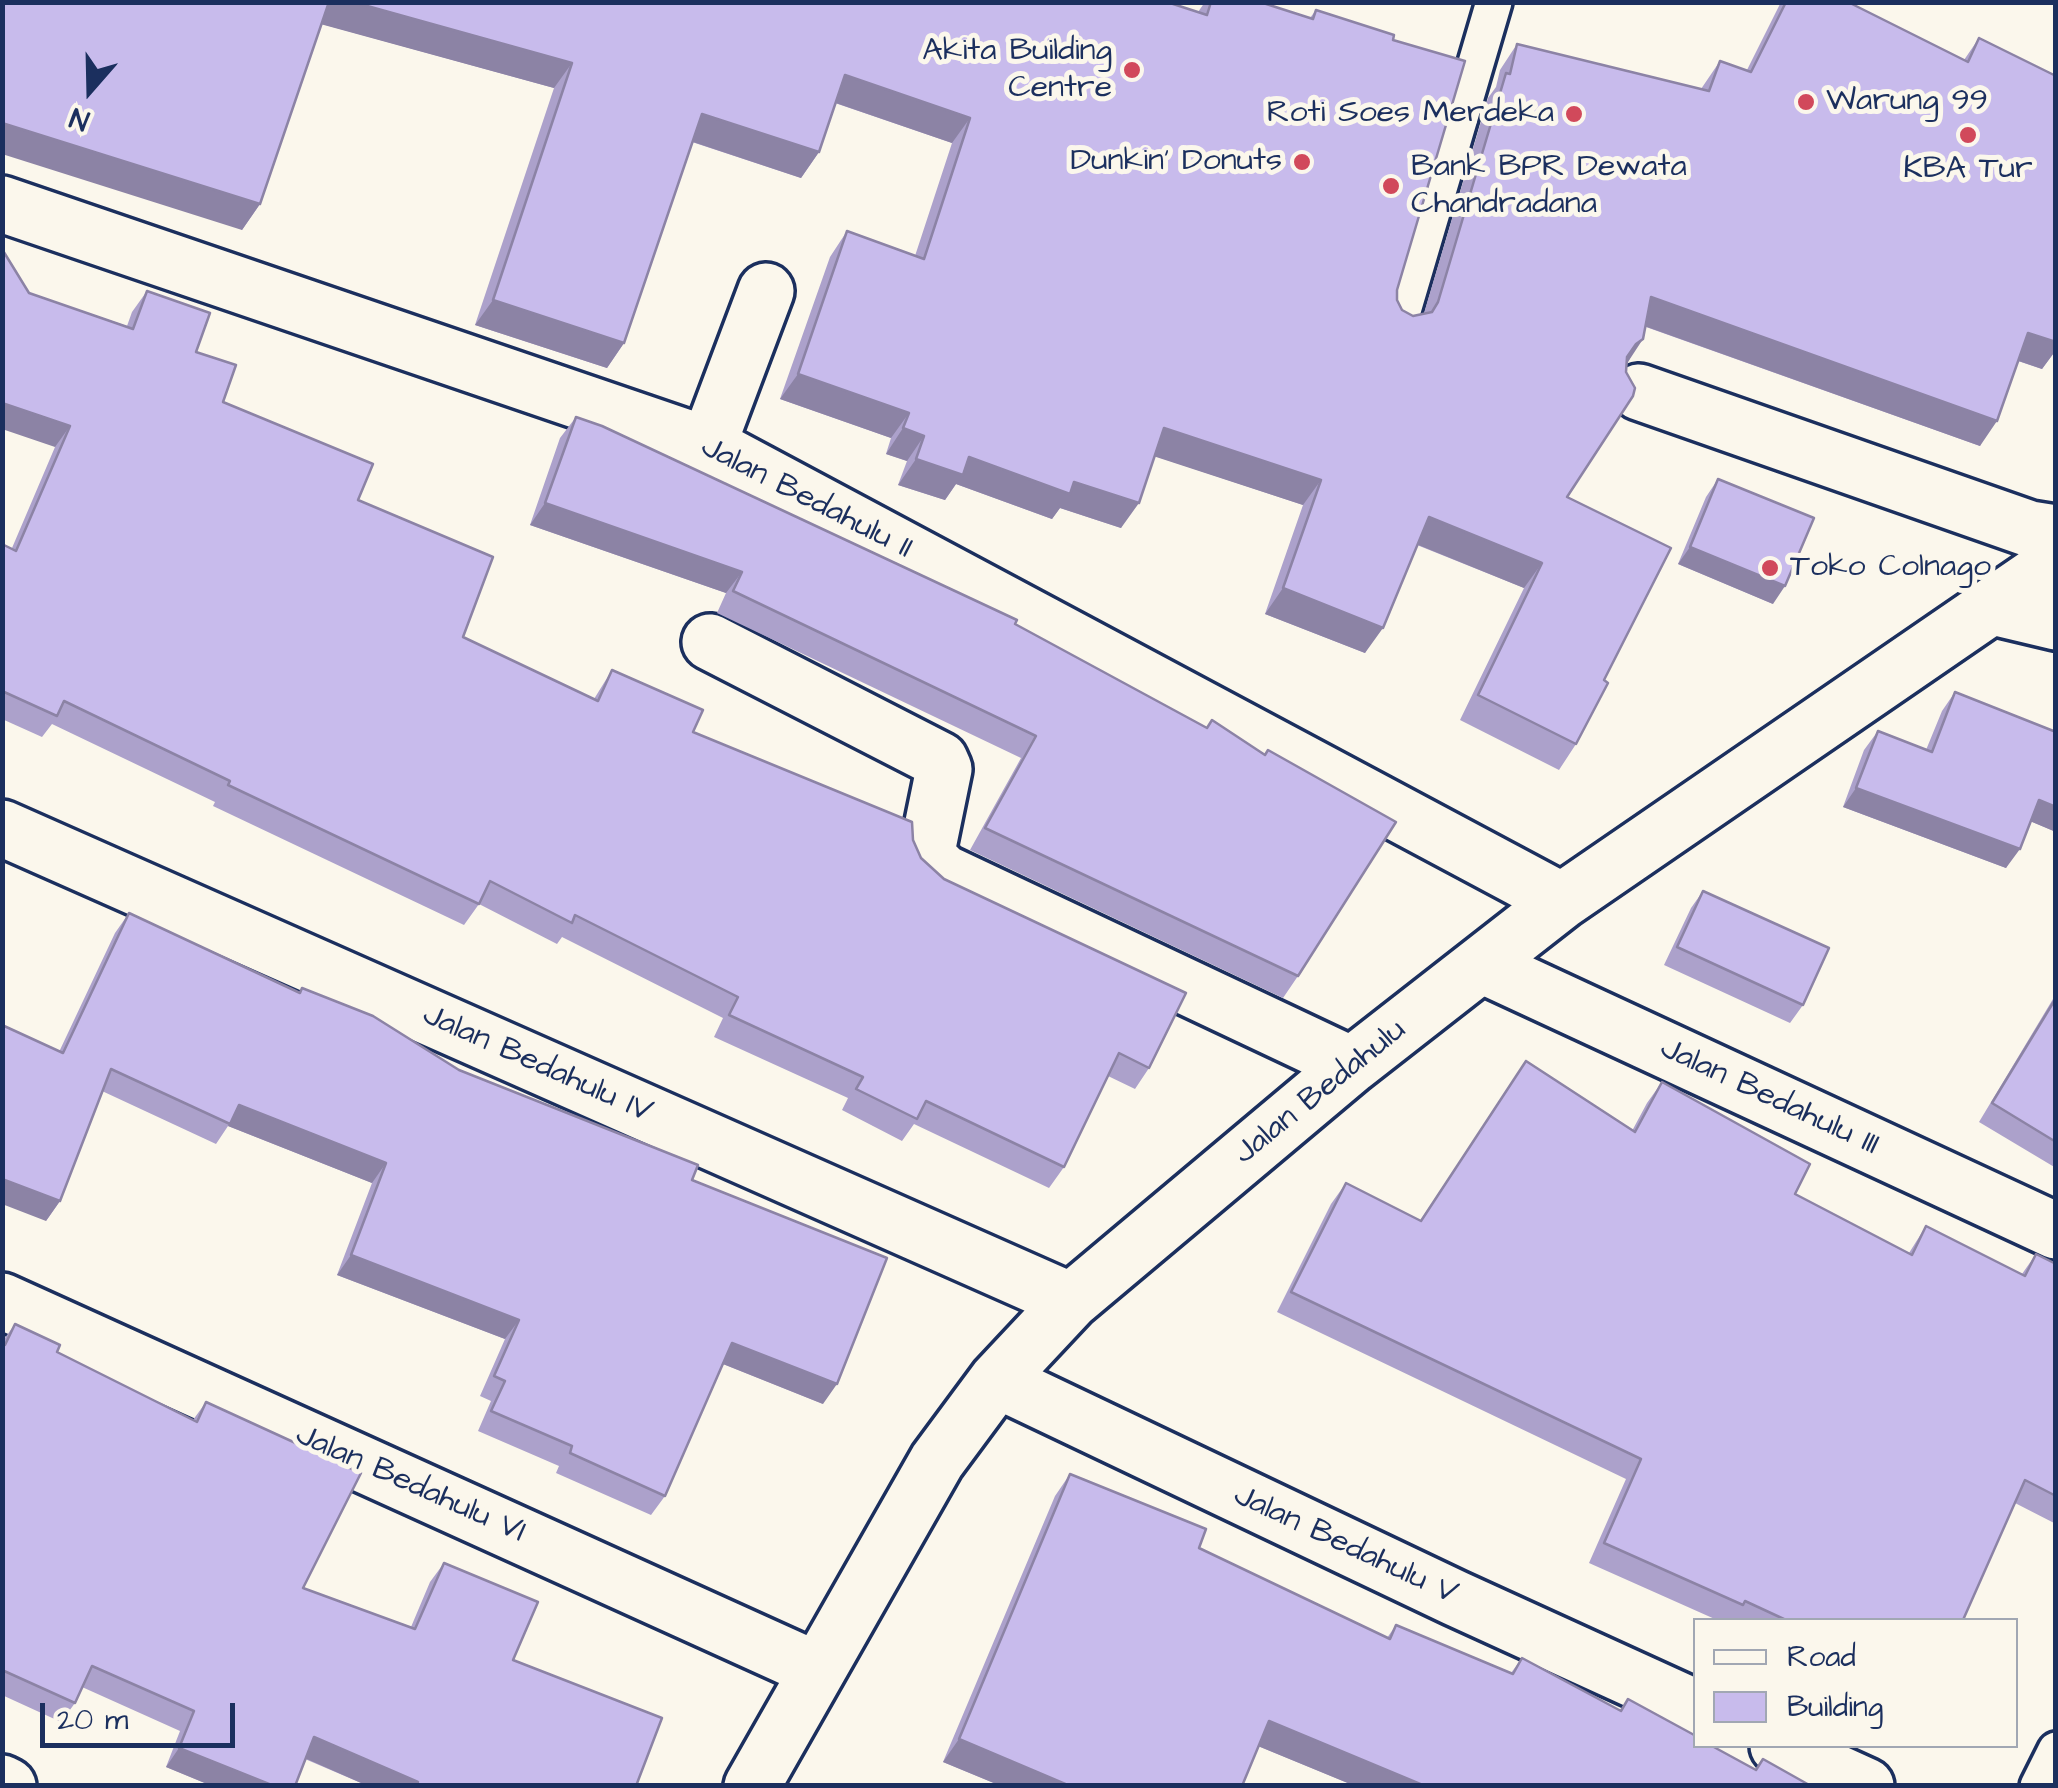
<!DOCTYPE html>
<style>
body{margin:0}
#map{position:relative;width:2058px;height:1788px;overflow:hidden;background:#fbf7ec;font-family:"Architects Daughter",sans-serif}
canvas{display:block}
.frame{position:absolute;inset:0;border:5px solid #1b2f5e;pointer-events:none}
.legend{position:absolute;left:1693px;top:1618px;width:325px;height:130px;box-sizing:border-box;background:#fbf7ec;border:2px solid #a1a7b3;margin:0;padding:12px 18px;list-style:none;font-size:30px;color:#1b2f5e}
.legend li{display:flex;align-items:center;gap:20px;height:50px}
.legend b{width:50px;border:2px solid #a1a7b3}
.north{position:absolute;left:40px;top:40px;width:100px;height:100px;-webkit-text-stroke:8px #fbf7ec;paint-order:stroke;rotate:200deg;font-size:28px;font-weight:700;line-height:40px;text-align:center;color:#1b2f5e}
.north::after{content:'';display:block;margin:auto;width:35px;height:45px;background:#1b2f5e;clip-path:polygon(50% 0,100% 100%,50% 72%,0 100%)}
.scale{position:absolute;left:40px;top:1703px;width:195px;height:45px;box-sizing:border-box;border:5px solid #1b2f5e;border-top:0;padding-left:12px;font-size:30px;line-height:35px;white-space:nowrap;color:#1b2f5e;-webkit-text-stroke:8px #fbf7ec;paint-order:stroke}
</style>
<div id="map">
<canvas width="2058" height="1788"></canvas>
<div class="frame"></div>
<ul class="legend">
<li><b style="height:12px;background:#fbf7ec"></b>Road</li>
<li><b style="height:28px;background:#c8bbec"></b>Building</li>
</ul>
<div class="north">N</div>
<div class="scale">20 m</div>
</div>
<script>
const ctx = document.querySelector('canvas').getContext('2d');
ctx.lineJoin = 'round';
const poly = rows => new Path2D(rows.map(r => 'M' + r).join(''));
function trace(path, color, width, dash) { ctx.strokeStyle = color; ctx.lineWidth = width; ctx.lineCap = dash ? 'butt' : 'round'; ctx.setLineDash(dash || []); ctx.stroke(path); }
function paint(path, color) { ctx.fillStyle = color; ctx.fill(path, 'evenodd'); }
function drawText(font, color, halo, rows, align = 'center') {
  ctx.font = font + ' "Architects Daughter",sans-serif'; ctx.lineWidth = 10; ctx.setLineDash([]); ctx.textBaseline = 'middle'; ctx.strokeStyle = halo; ctx.fillStyle = color; for (const [text, x, y, turn = 0] of rows) {
    ctx.save(); ctx.translate(x, y); ctx.rotate((+turn || 0) * Math.PI / 180); ctx.textAlign = isNaN(turn) ? turn : align; if (halo) ctx.strokeText(text, 0, 0); ctx.fillText(text, 0, 0); ctx.restore();
  }
}
const service = poly([
 [1400,321,1494,2],
 [2038,1786,2056,1750]
]);
const minor = poly([
 [2,204,708,445,1562,901],
 [1639,392,2030,529,2056,533],
 [708,445,766,291],
 [1993,607,2056,622],
 [710,642,940,760,944,769,928,847,929,858,943,872,1352,1065],
 [2,828,1071,1301],
 [1482,965,2056,1231],
 [2,1301,817,1670],
 [997,1380,1455,1598,1696,1708],
 [1778,1746,1866,1786],
 [2,1783,8,1786],
 [752,1786,937,1461,997,1380,1071,1301,1352,1065,1562,901,2056,562]
]);
trace(service, '#1b2f5e', 42);
trace(minor, '#1b2f5e', 62);
trace(service, '#fbf7ec', 35);
trace(minor, '#fbf7ec', 55);
paint(poly([
 [2,2,1198,12,1205,2,1260,2,1310,18,1316,10,1393,40,1397,300,1402,310,1413,316,1424,313,1488,98,1496,87,1500,70,1517,44,1701,89,1720,61,1747,70,1781,2,1848,2,1964,60,1979,38,2056,76,2056,350,2042,369,2018,361,1980,446,1646,327,1627,364,1567,497,1604,680,1576,744,1559,770,1460,720,1524,588,1417,545,1365,653,1265,614,1303,505,1155,456,1121,528,1060,508,1052,519,956,484,945,500,898,485,907,461,886,454,891,438,780,399,830,257,847,231,915,256,952,143,835,103,819,152,801,178,692,142,624,343,607,368,475,325,554,88,322,24,260,204,242,230],
 [147,291,196,352,223,402,358,500,463,637,594,699,612,670,693,732,913,840,921,858,1149,1068,1135,1089,1108,1076,1064,1167,1049,1188,914,1124,902,1141,842,1110,848,1098,714,1037,723,1018,562,937,557,944,479,904,464,925,213,806,215,802,52,724,42,737,2,719,2,544,12,548,55,447,29,293,127,326,132,312],
 [576,417,1015,624,1298,976,1283,998,970,850,1021,758,717,613,726,593,530,525,560,438],
 [1718,479,1773,604,1678,564,1706,497],
 [1955,692,2056,732,2056,832,2030,821,2006,868,1843,807,1864,750,1878,731,1926,750,1942,711],
 [1703,891,1803,1005,1790,1023,1664,965,1691,908],
 [129,913,299,993,302,988,459,1070,692,1180,823,1404,723,1364,665,1496,651,1515,556,1473,559,1466,478,1431,491,1401,480,1396,505,1339,337,1275,372,1183,228,1126,216,1144,102,1091,60,1201,46,1221,59,1052,115,933],
 [2056,994,2056,1168,1979,1122],
 [1526,1061,1632,1131,1647,1103,1662,1082,1795,1194,1909,1253,1926,1226,2022,1274,2036,1254,2056,1264,2056,1524,2015,1503,1963,1620,1717,1620,1589,1563,1626,1479,1277,1312,1331,1204,1346,1183,1420,1221],
 [15,1324,57,1352,193,1420,206,1402,303,1588,411,1627,430,1582,444,1563,513,1660,636,1786,368,1786,305,1759,295,1786,212,1786,166,1767,180,1731,82,1687,75,1703,61,1722,2,1695,2,1342],
 [1070,1474,1199,1548,1387,1638,1396,1625,1511,1673,1522,1658,1620,1710,1628,1699,1755,1770,1763,1759,1811,1786,1355,1786,1258,1746,1242,1786,1001,1786,943,1762,1055,1496]
]), '#aca1cb');
paint(poly([
 [327,2,353,2,572,63,554,88,313,22],
 [845,75,970,118,952,143,827,100],
 [702,114,819,152,801,178,684,139],
 [2,123,260,204,242,230,2,154],
 [1651,297,1997,421,1980,446,1633,322],
 [493,300,624,343,607,368,475,325],
 [2028,333,2056,342,2056,350,2042,369,2010,358],
 [1643,339,1626,365,1618,369,1636,344],
 [798,374,909,413,891,438,780,399],
 [2,403,70,426,55,447,2,429],
 [903,428,924,436,907,461,886,454],
 [1164,428,1321,480,1303,505,1147,454],
 [969,457,1074,482,1139,503,1121,528,1060,508,1052,519,956,484,945,500,898,485,916,459],
 [545,503,742,572,726,593,530,525],
 [1429,517,1542,563,1524,588,1411,542],
 [1690,547,1785,586,1773,604,1678,564],
 [1283,588,1383,628,1365,653,1265,614],
 [1856,788,2020,849,2006,868,1843,807],
 [2039,800,2056,807,2056,832,2025,819],
 [239,1105,386,1163,372,1183,228,1126],
 [2,1179,60,1201,46,1221,2,1204],
 [351,1255,519,1320,505,1339,337,1275],
 [732,1343,837,1384,823,1404,718,1362],
 [1269,1721,1425,1786,1355,1786,1253,1744],
 [314,1737,418,1782,415,1786,368,1786,300,1756],
 [959,1739,1070,1786,1001,1786,943,1762],
 [179,1748,274,1786,212,1786,166,1767]
]), '#8c83a5');
const building = poly([
 [2,2,329,2,260,204,2,123,2,2],
 [353,2,1167,2,1207,15,1211,2,1260,2,1313,19,1316,10,1394,35,1393,40,1465,61,1397,290,1397,300,1402,310,1413,316,1432,312,1438,302,1506,73,1510,74,1517,44,1709,91,1720,61,1751,72,1786,2,1848,2,1968,62,1979,38,2056,76,2056,342,2028,333,1997,421,1651,297,1643,339,1636,344,1627,357,1626,372,1635,388,1633,396,1567,497,1671,548,1604,680,1608,683,1576,744,1478,695,1542,563,1429,517,1383,628,1283,588,1321,480,1164,428,1139,503,1074,482,1070,494,969,457,963,475,916,459,924,436,903,428,909,413,798,374,847,231,924,259,970,118,845,75,819,152,702,114,624,343,493,300,572,63,353,2],
 [2,249,29,293,133,329,147,291,210,313,196,352,236,365,223,402,373,464,358,500,493,557,463,637,598,701,612,670,703,710,693,732,912,822,913,840,921,858,944,879,1186,993,1149,1068,1119,1053,1064,1167,926,1101,917,1119,856,1089,863,1077,729,1015,738,997,575,915,572,923,490,881,479,904,228,785,230,781,64,701,57,716,2,691,2,544,16,551,70,426,2,403,2,249],
 [576,417,602,426,1017,620,1015,624,1207,728,1212,720,1265,755,1268,750,1396,822,1298,976,985,828,1036,736,733,591,742,572,545,503,576,417],
 [1718,479,1814,518,1785,586,1690,547,1718,479],
 [1955,692,2056,732,2056,807,2039,800,2020,849,1856,788,1878,731,1932,752,1955,692],
 [1703,891,1829,948,1803,1005,1677,947,1703,891],
 [129,913,300,993,302,988,373,1016,459,1070,698,1165,692,1180,887,1258,837,1384,732,1343,665,1496,570,1453,572,1446,491,1411,505,1381,494,1376,519,1320,351,1255,386,1163,239,1105,230,1124,111,1069,60,1201,2,1179,2,1025,63,1053,129,913],
 [2056,998,2056,1142,1992,1103,2056,998],
 [1526,1061,1635,1132,1662,1082,1810,1164,1795,1194,1912,1255,1926,1226,2025,1276,2036,1254,2056,1264,2056,1496,2025,1480,1963,1620,1786,1620,1745,1601,1743,1605,1604,1543,1641,1459,1291,1292,1346,1183,1421,1221,1526,1061],
 [15,1324,60,1345,57,1352,197,1422,206,1402,361,1473,303,1588,415,1629,444,1563,538,1602,513,1660,662,1718,636,1786,416,1786,418,1782,314,1737,295,1786,274,1786,179,1748,194,1711,92,1666,75,1703,2,1670,2,1344,5,1345,15,1324],
 [1070,1474,1206,1529,1199,1548,1390,1639,1396,1625,1513,1674,1522,1658,1621,1711,1628,1699,1696,1736,1696,1746,1712,1746,1756,1770,1763,1759,1811,1786,1425,1786,1269,1721,1242,1786,1070,1786,959,1739,1070,1474]
]);
paint(building, '#c8bbec');
trace(building, '#8c83a5', 2.5);
for (const [x, y, r, color] of [
 [1132,70,10,"#d1495b"],
 [1806,102,10,"#d1495b"],
 [1574,114,10,"#d1495b"],
 [1968,135,10,"#d1495b"],
 [1302,162,10,"#d1495b"],
 [1391,186,10,"#d1495b"],
 [1770,568,10,"#d1495b"]
]) { const dot = new Path2D(); dot.arc(x, y, r, 0, 2 * Math.PI); ctx.fillStyle = color; ctx.fill(dot); trace(dot, '#fbf7ec', 4); }
drawText('32px', '#1b2f5e', '#fbf7ec', [
 ["Akita Building",1112,52],
 ["Centre",1112,89],
 ["Warung 99",1826,102,"left"],
 ["Roti Soes Merdeka",1554,114],
 ["Dunkin' Donuts",1282,162],
 ["Bank BPR Dewata",1411,168,"left"],
 ["Chandradana",1411,205,"left"],
 ["KBA Tur",1968,170,"center"],
 ["Toko Colnago",1790,568,"left"]
], 'right');
drawText('32px', '#1b2f5e', '#fbf7ec', [
 ["Jalan Bedahulu II",806,499,27],
 ["Jalan Bedahulu IV",537,1065,24],
 ["Jalan Bedahulu",1321,1093,-39],
 ["Jalan Bedahulu III",1769,1098,25],
 ["Jalan Bedahulu VI",410,1485,24],
 ["Jalan Bedahulu V",1345,1546,25]
]);
</script>
